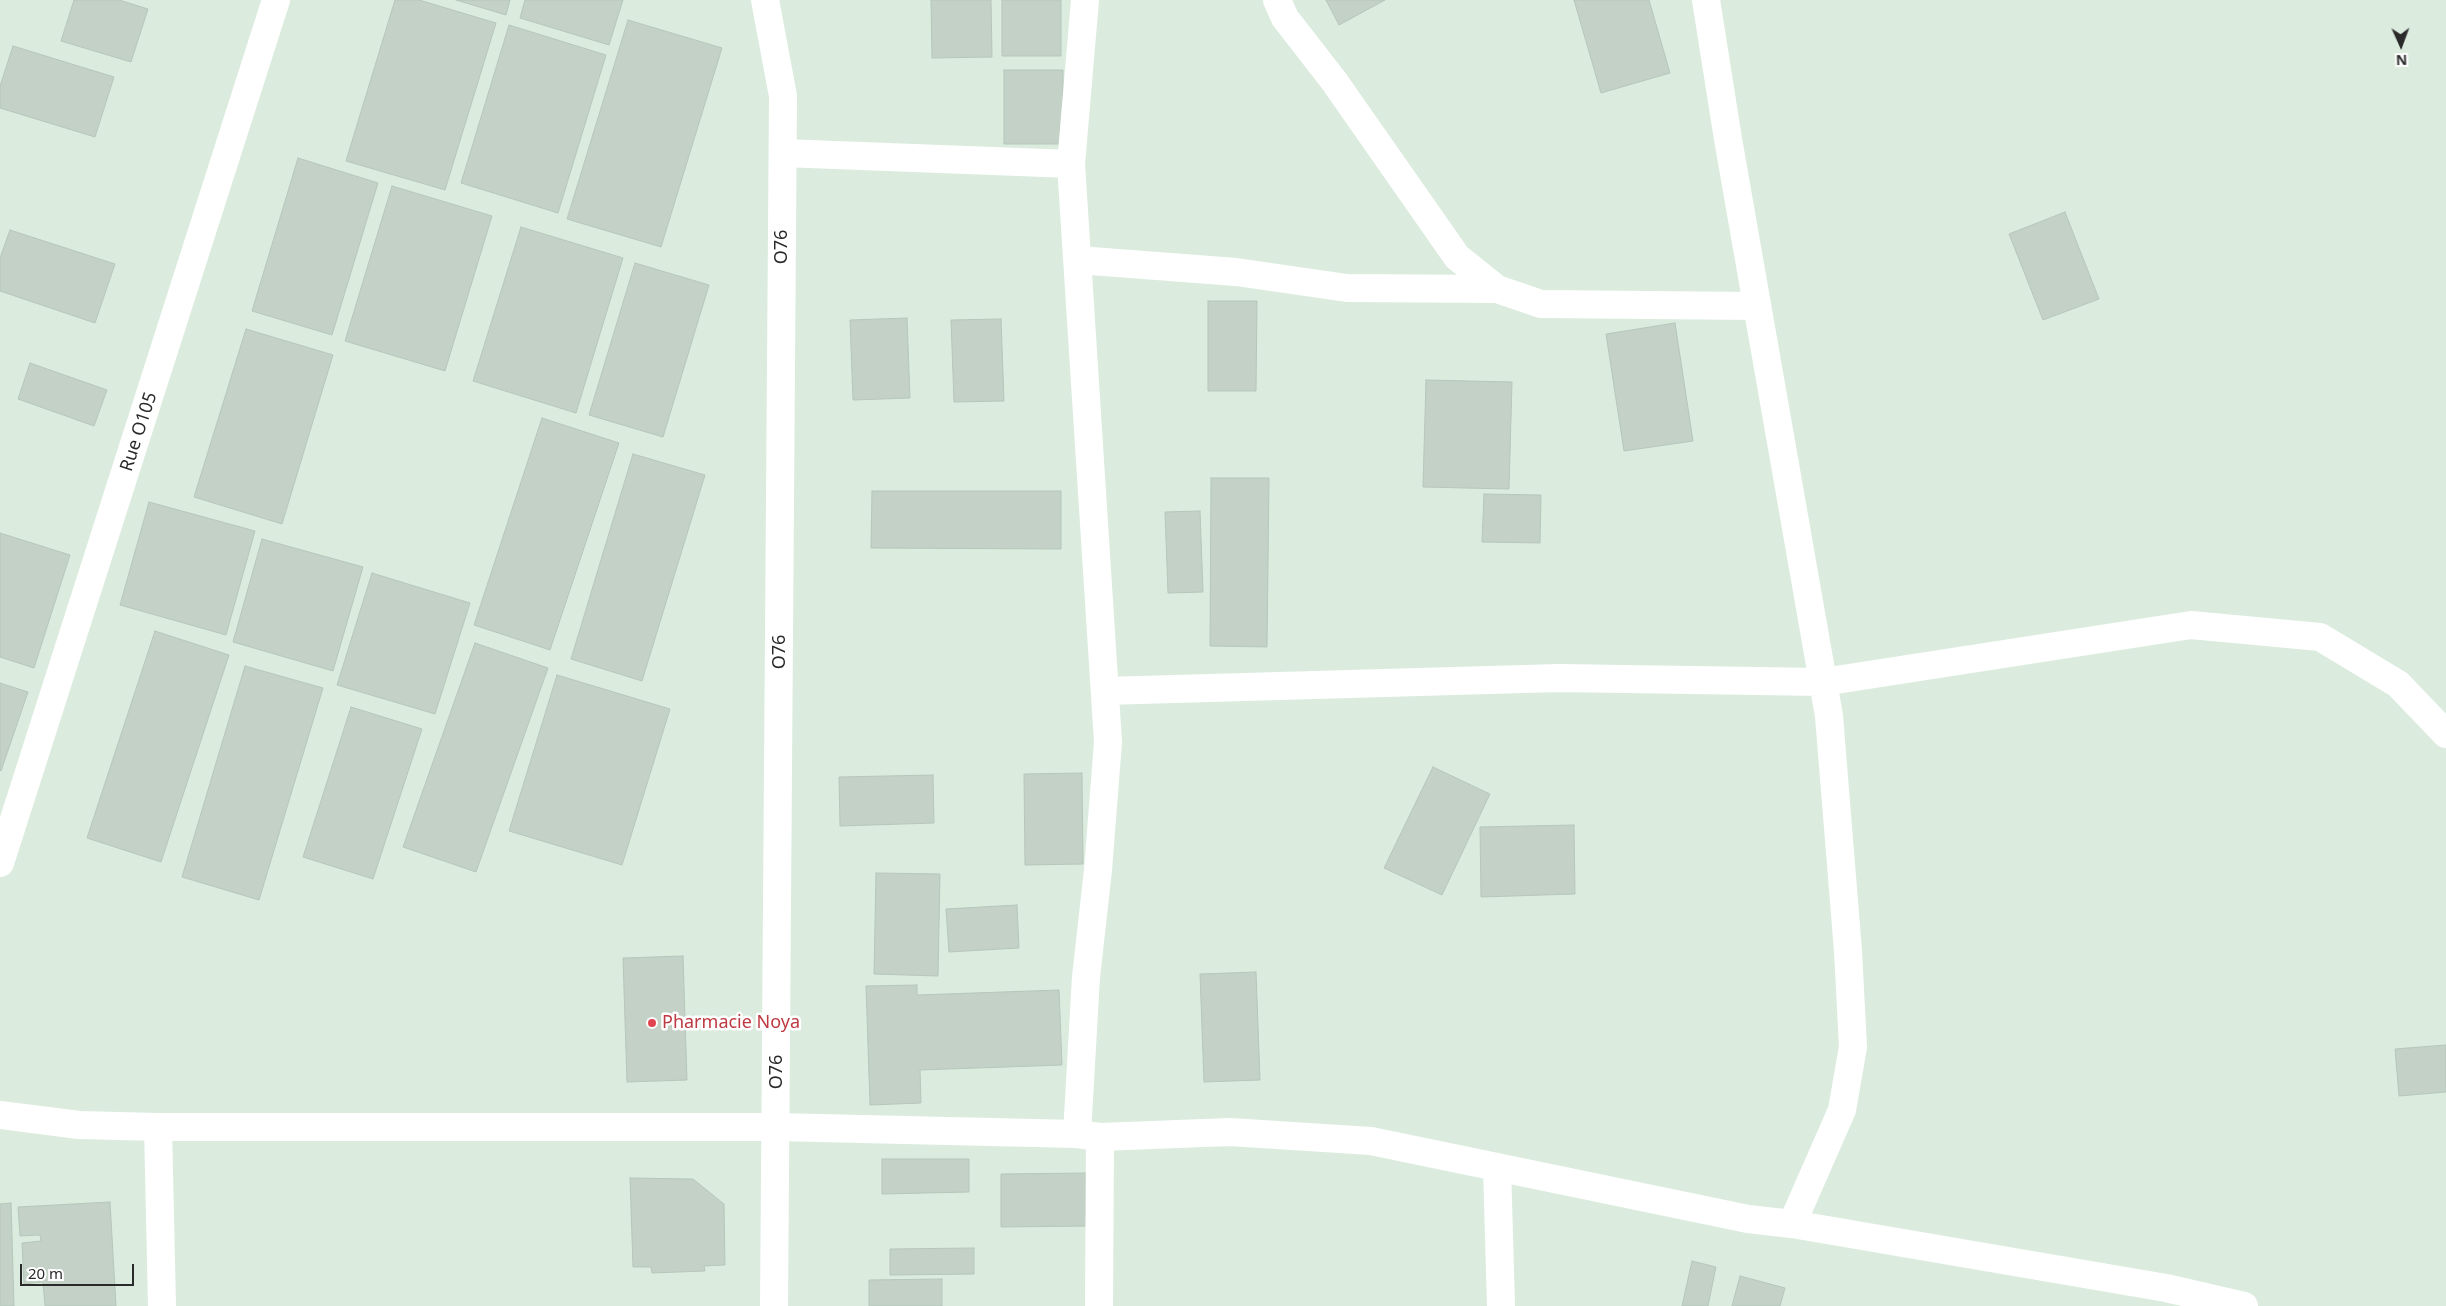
<!DOCTYPE html>
<style>
body{margin:0}
#map{position:relative;width:2446px;height:1306px;overflow:hidden;background:#dbecde;font-family:"Noto Sans",sans-serif}
canvas{display:block}
.north{position:absolute;left:2376px;top:20px;width:50px;height:50px;-webkit-text-stroke:4px #fff;paint-order:stroke;rotate:178deg;font-size:14px;font-weight:700;line-height:20px;text-align:center;color:#2a2a2a}
.north::after{content:'';display:block;margin:auto;width:18px;height:22px;background:#2a2a2a;clip-path:polygon(50% 0,100% 100%,50% 72%,0 100%)}
.scale{position:absolute;left:20px;top:1264px;width:114px;height:22px;box-sizing:border-box;border:2px solid #2a2a2a;border-top:0;padding-left:6px;font-size:15px;line-height:18px;white-space:nowrap;color:#2a2a2a;-webkit-text-stroke:4px #fff;paint-order:stroke}
</style>
<div id="map">
<canvas width="2446" height="1306"></canvas>
<div class="north">N</div>
<div class="scale">20 m</div>
</div>
<script>
const ctx = document.querySelector('canvas').getContext('2d');
ctx.lineJoin = 'round';
function paint(path, color) { ctx.fillStyle = color; ctx.fill(path, 'evenodd'); }
const poly = rows => new Path2D(rows.map(r => 'M' + r).join(''));
function trace(path, color, width, dash) { ctx.strokeStyle = color; ctx.lineWidth = width; ctx.lineCap = dash ? 'butt' : 'round'; ctx.setLineDash(dash || []); ctx.stroke(path); }
function drawText(font, color, halo, rows, align = 'center') {
  ctx.font = font + ' "Noto Sans",sans-serif'; ctx.lineWidth = 5; ctx.setLineDash([]); ctx.textBaseline = 'middle'; ctx.strokeStyle = halo; ctx.fillStyle = color; for (const [text, x, y, turn = 0] of rows) {
    ctx.save(); ctx.translate(x, y); ctx.rotate((+turn || 0) * Math.PI / 180); ctx.textAlign = isNaN(turn) ? turn : align; if (halo) ctx.strokeText(text, 0, 0); ctx.fillText(text, 0, 0); ctx.restore();
  }
}
const building = poly([
 [74,0,119,0,148,9,131,62,61,41,74,0],
 [395,0,419,0,496,23,445,190,346,161,395,0],
 [456,0,510,0,506,15,456,0],
 [525,0,623,0,609,45,520,18,525,0],
 [931,0,991,0,992,57,932,58,931,0],
 [1002,0,1061,0,1061,56,1002,56,1002,0],
 [1326,0,1385,0,1339,25,1326,0],
 [1574,0,1649,0,1670,73,1601,93,1574,0],
 [628,20,722,48,661,247,567,219,628,20],
 [509,25,606,55,558,213,461,183,509,25],
 [13,46,114,77,95,137,0,108,0,86,13,46],
 [1004,70,1063,70,1063,144,1004,144,1004,70],
 [298,158,378,183,332,335,252,311,298,158],
 [392,186,492,216,445,371,345,341,392,186],
 [2065,212,2099,299,2043,320,2009,234,2065,212],
 [521,227,623,258,576,413,473,381,521,227],
 [10,230,115,264,95,323,0,291,0,258,10,230],
 [635,263,709,285,663,437,589,415,635,263],
 [1208,301,1257,301,1256,391,1208,391,1208,301],
 [907,318,910,398,853,400,850,320,907,318],
 [1001,319,1004,401,954,402,951,320,1001,319],
 [1675,323,1693,441,1624,451,1606,334,1675,323],
 [246,329,333,355,282,524,194,497,246,329],
 [30,363,107,390,94,426,18,399,30,363],
 [1426,380,1512,382,1509,489,1423,487,1426,380],
 [542,418,619,443,550,650,474,625,542,418],
 [633,454,705,475,642,681,571,659,633,454],
 [1211,478,1269,478,1267,647,1210,646,1211,478],
 [872,491,1061,491,1061,549,871,548,872,491],
 [1484,494,1541,495,1540,543,1482,542,1484,494],
 [149,502,255,531,226,635,120,605,149,502],
 [1200,511,1203,592,1168,593,1165,512,1200,511],
 [0,533,70,555,34,668,0,657,0,533],
 [262,539,363,567,333,671,233,642,262,539],
 [372,573,470,603,435,714,337,685,372,573],
 [155,631,229,655,161,862,87,838,155,631],
 [475,643,548,668,476,872,403,847,475,643],
 [245,666,323,688,259,900,182,877,245,666],
 [557,675,670,709,622,865,509,831,557,675],
 [0,683,28,692,1,771,0,770,0,683],
 [351,707,422,729,373,879,303,857,351,707],
 [1433,767,1490,794,1442,895,1384,868,1433,767],
 [1082,773,1083,864,1025,865,1024,774,1082,773],
 [933,775,934,823,840,826,839,777,933,775],
 [1574,825,1575,894,1481,897,1480,827,1574,825],
 [876,873,940,874,938,976,874,974,876,873],
 [1017,905,1019,948,949,952,946,909,1017,905],
 [683,956,687,1080,627,1082,623,958,683,956],
 [1256,972,1260,1080,1204,1082,1200,974,1256,972],
 [917,985,917,995,1059,990,1062,1065,920,1070,921,1103,870,1105,866,986,917,985],
 [2446,1045,2446,1092,2399,1096,2395,1049,2446,1045],
 [882,1159,969,1159,969,1192,882,1194,882,1159],
 [1088,1173,1088,1226,1001,1227,1001,1174,1088,1173],
 [630,1178,693,1179,724,1204,725,1265,704,1266,705,1271,652,1273,651,1267,633,1267,630,1178],
 [110,1202,116,1306,45,1306,43,1282,24,1284,22,1243,41,1241,40,1235,20,1236,18,1207,110,1202],
 [11,1203,14,1306,0,1306,0,1204,11,1203],
 [974,1248,974,1274,890,1275,890,1249,974,1248],
 [1692,1261,1716,1267,1708,1306,1682,1306,1692,1261],
 [1740,1276,1785,1288,1780,1306,1732,1306,1740,1276],
 [942,1279,942,1306,869,1306,869,1280,942,1279]
]);
paint(building, '#c4d1c6');
trace(building, '#b5c7ba', 1);
trace(poly([
 [1277,0,1285,18,1334,81,1457,257,1497,289,1541,304,1757,306],
 [1706,0,1728,139,1829,716,1848,951,1853,1047,1842,1110,1792,1224],
 [783,153,1071,164],
 [1078,260,1236,272,1347,288,1497,289],
 [1105,691,1559,678,1823,682,2191,625,2320,637,2398,684,2446,734],
 [0,863,276,0],
 [0,1115,79,1125,158,1127,776,1127,1077,1134,1100,1137,1230,1132,1371,1141,1748,1219,1792,1224,2166,1288,2244,1306],
 [158,1127,162,1306],
 [1077,1134,1086,977,1098,870,1108,742,1071,164,1085,0],
 [1497,1167,1501,1306],
 [1099,1306,1100,1137]
]), '#fff', 28);
trace(poly([
 [765,0,783,96,774,1306]
]), '#fff', 28);
for (const [x, y, r, color] of [
 [652,1023,5,"#e0444e"]
]) { const dot = new Path2D(); dot.arc(x, y, r, 0, 2 * Math.PI); ctx.fillStyle = color; ctx.fill(dot); trace(dot, '#fff', 2); }
drawText('18px', '#2a2a2a', '#fff', [
 ["O76",782,247,-90],
 ["Rue O105",139,432,-72],
 ["O76",780,652,-90],
 ["O76",777,1072,-90]
]);
drawText('18px', '#be3a42', '#fff', [
 ["Pharmacie Noya",662,1023]
], 'left');
</script>
